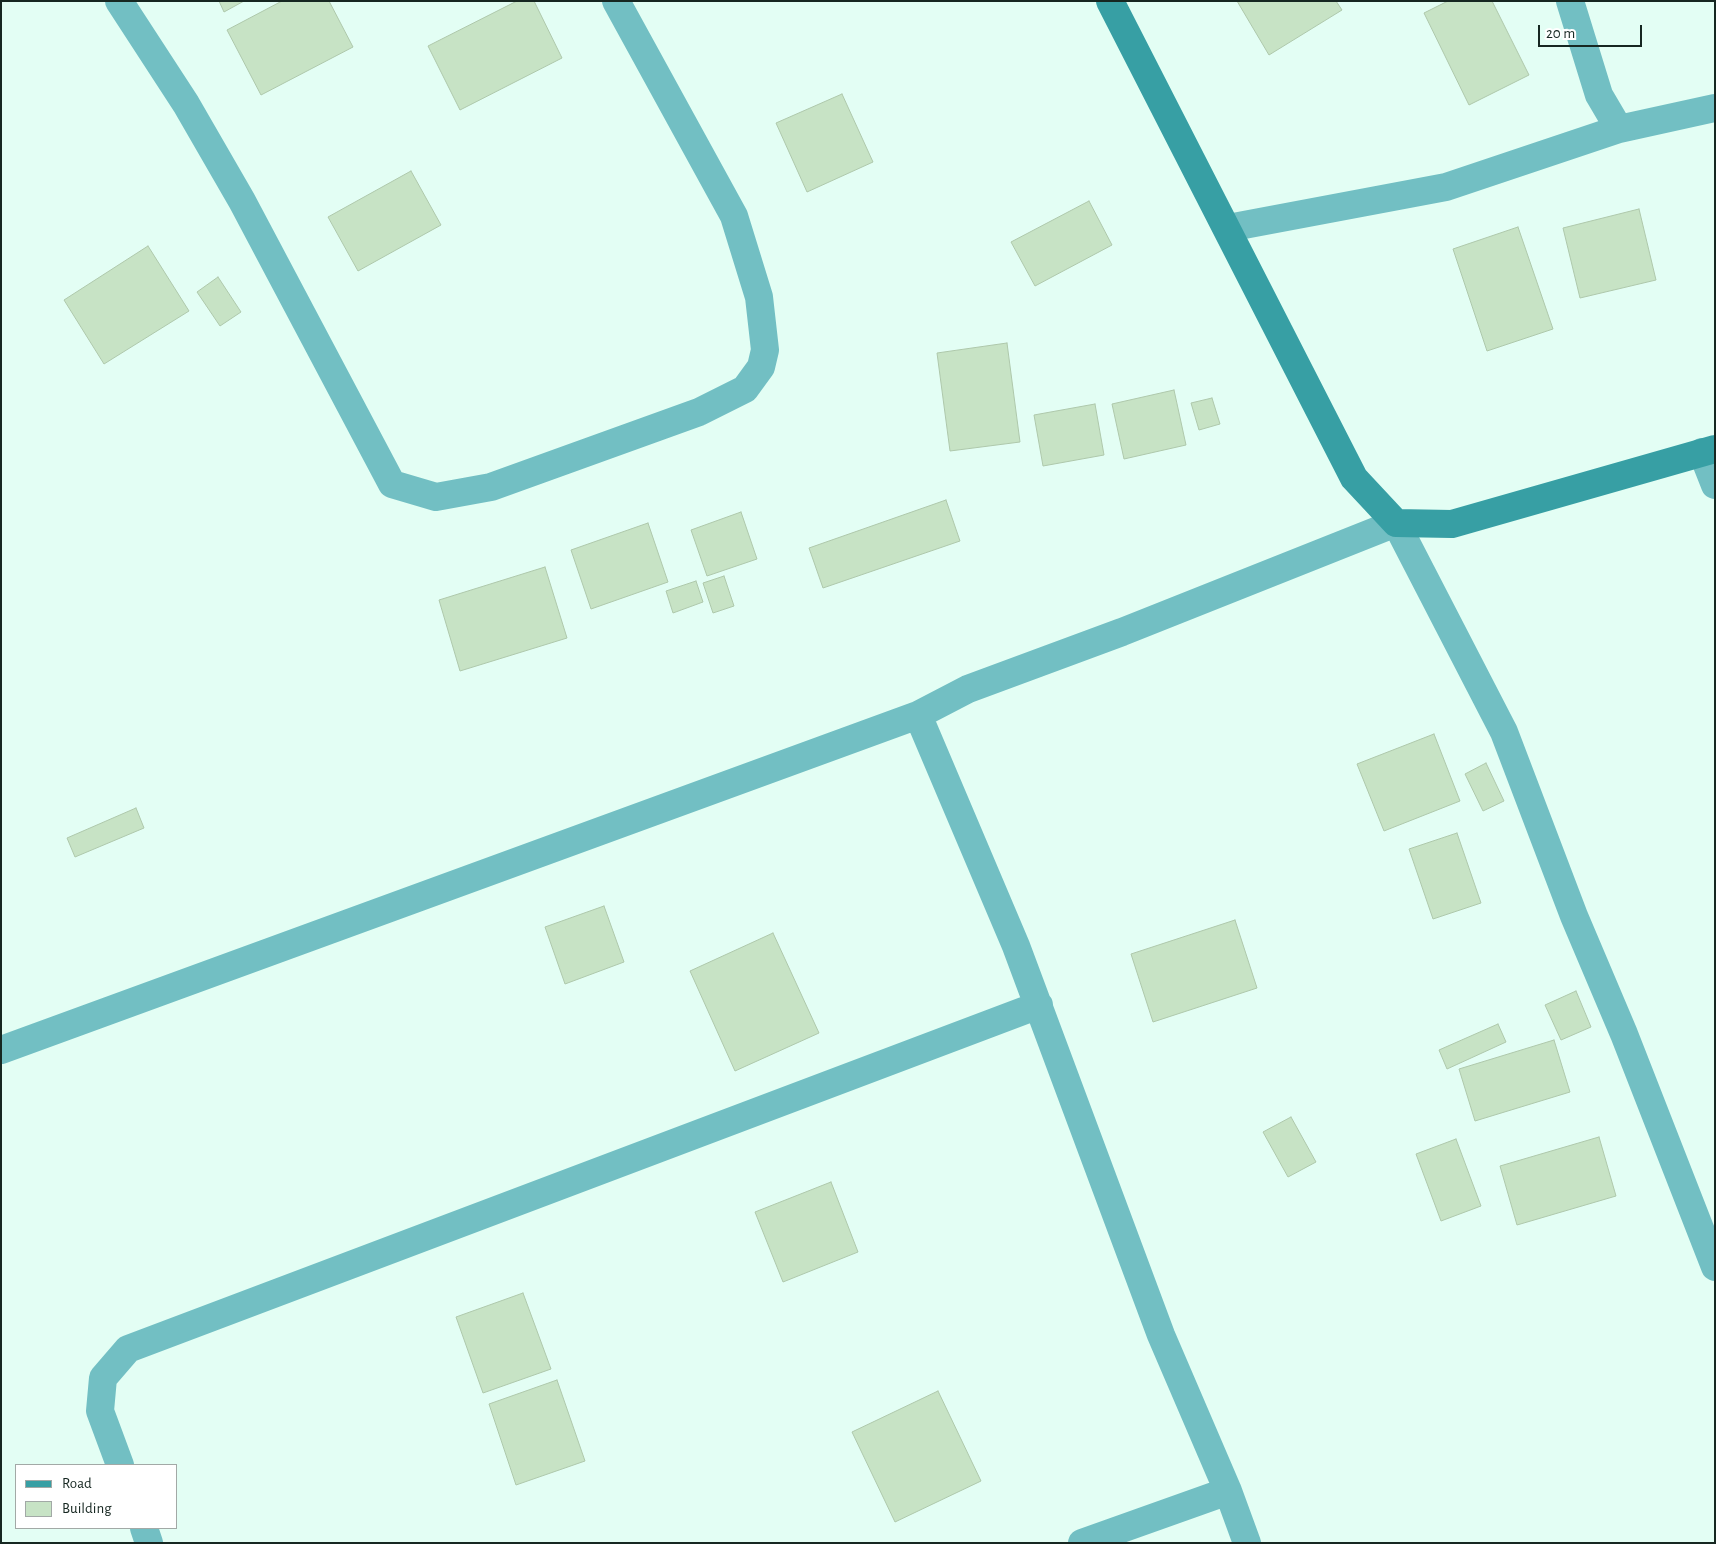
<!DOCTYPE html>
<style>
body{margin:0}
#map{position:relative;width:1716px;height:1544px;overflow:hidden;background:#e3fef4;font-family:"Alegreya Sans",sans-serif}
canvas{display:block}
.frame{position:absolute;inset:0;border:2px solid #162721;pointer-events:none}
.legend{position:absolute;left:15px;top:1464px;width:162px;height:65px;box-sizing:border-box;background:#fff;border:1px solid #a2a9a6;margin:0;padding:6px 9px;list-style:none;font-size:15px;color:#162721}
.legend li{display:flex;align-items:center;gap:10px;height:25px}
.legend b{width:25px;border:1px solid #a2a9a6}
.scale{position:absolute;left:1538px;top:25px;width:104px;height:22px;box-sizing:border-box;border:2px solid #162721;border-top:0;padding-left:6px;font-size:15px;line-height:18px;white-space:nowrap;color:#162721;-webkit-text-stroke:4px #fff;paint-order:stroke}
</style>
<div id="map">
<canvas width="1716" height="1544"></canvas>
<div class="frame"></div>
<ul class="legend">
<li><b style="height:6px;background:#379fa4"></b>Road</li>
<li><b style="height:14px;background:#c7e3c5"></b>Building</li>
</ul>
<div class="scale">20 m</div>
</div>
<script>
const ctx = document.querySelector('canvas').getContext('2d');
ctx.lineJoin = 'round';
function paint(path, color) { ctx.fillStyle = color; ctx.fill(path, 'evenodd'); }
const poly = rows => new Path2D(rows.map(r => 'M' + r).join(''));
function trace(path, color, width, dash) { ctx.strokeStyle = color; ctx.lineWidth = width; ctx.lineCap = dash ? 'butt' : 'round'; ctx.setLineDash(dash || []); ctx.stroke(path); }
const building = poly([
 [219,1,244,1,224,12,219,1],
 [282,1,329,1,353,47,261,95,227,30,282,1],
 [517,1,534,1,562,58,460,110,428,46,517,1],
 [1237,1,1336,1,1342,10,1269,55,1237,1],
 [1448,1,1492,1,1529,75,1469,105,1424,13,1448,1],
 [842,94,873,162,807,192,776,123,842,94],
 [411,171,441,225,358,271,328,217,411,171],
 [1089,201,1112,245,1035,286,1011,242,1089,201],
 [1639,209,1656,280,1580,298,1563,228,1639,209],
 [1518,227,1553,329,1487,351,1453,249,1518,227],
 [148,246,189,311,104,364,64,300,148,246],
 [218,277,241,312,220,326,197,292,218,277],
 [1007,343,1020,442,950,451,937,353,1007,343],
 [1174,390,1186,445,1124,459,1112,404,1174,390],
 [1212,398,1220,424,1199,430,1191,403,1212,398],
 [1095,404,1104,455,1043,466,1034,415,1095,404],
 [946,500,960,541,823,588,809,548,946,500],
 [741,512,757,559,707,576,691,530,741,512],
 [648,523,668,582,591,609,571,550,648,523],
 [545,567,567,638,460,671,439,600,545,567],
 [724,576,734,606,713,613,703,583,724,576],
 [696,581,703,602,673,613,666,591,696,581],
 [1434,734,1460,801,1384,831,1357,764,1434,734],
 [1486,763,1504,801,1483,811,1465,774,1486,763],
 [136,808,144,828,75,857,67,838,136,808],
 [1457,833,1481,903,1433,919,1409,849,1457,833],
 [604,906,624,962,565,984,545,927,604,906],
 [1235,920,1257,988,1153,1022,1131,954,1235,920],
 [773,933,819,1033,735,1071,690,971,773,933],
 [1576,991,1591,1027,1561,1040,1545,1005,1576,991],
 [1498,1024,1506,1042,1447,1069,1439,1050,1498,1024],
 [1554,1040,1570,1092,1475,1121,1459,1069,1554,1040],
 [1291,1117,1316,1162,1288,1177,1263,1132,1291,1117],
 [1599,1137,1616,1196,1517,1225,1500,1166,1599,1137],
 [1456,1139,1481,1206,1441,1221,1416,1154,1456,1139],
 [831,1182,858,1252,783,1282,755,1212,831,1182],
 [523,1293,551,1369,483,1393,456,1317,523,1293],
 [557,1380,585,1461,516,1485,489,1404,557,1380],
 [938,1391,981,1481,895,1522,852,1432,938,1391]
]);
paint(building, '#c7e3c5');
trace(building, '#aec8ab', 1);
trace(poly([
 [119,1,186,104,242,201,392,484,436,497,491,487,699,412,745,389,761,367,765,350,759,297,734,216,616,1],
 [1570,1,1599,95,1619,129],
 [1228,228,1446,187,1619,129,1715,108],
 [1702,452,1715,485],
 [918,715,1016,946,1161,1335,1228,1491,1247,1543],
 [1,1050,918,715,968,689,1122,632,1396,523,1504,732,1574,916,1624,1034,1715,1267],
 [120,1465,100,1411,103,1378,128,1349,1039,1005],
 [144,1528,149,1543],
 [1082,1543,1228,1491]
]), '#72bfc3', 28);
trace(poly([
 [1110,1,1354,478,1396,523,1452,524,1715,449]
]), '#379fa4', 28);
</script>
